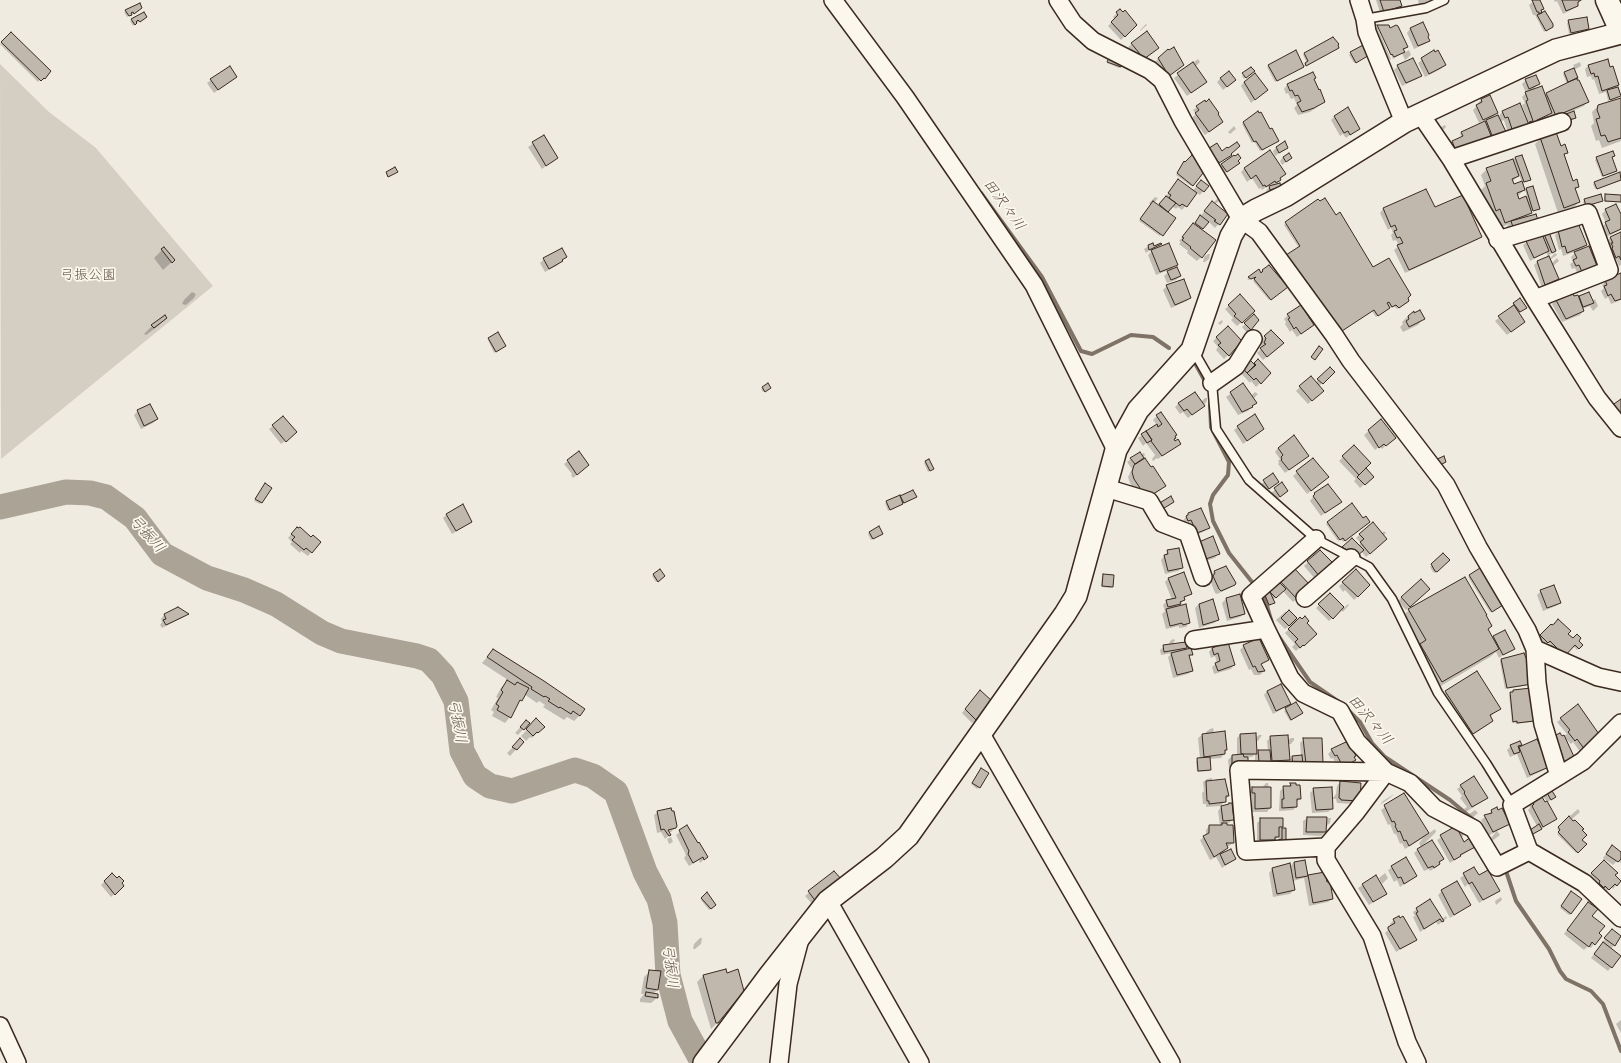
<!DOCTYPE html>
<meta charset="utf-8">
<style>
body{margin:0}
canvas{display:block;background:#f0ebe0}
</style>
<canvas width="1621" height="1063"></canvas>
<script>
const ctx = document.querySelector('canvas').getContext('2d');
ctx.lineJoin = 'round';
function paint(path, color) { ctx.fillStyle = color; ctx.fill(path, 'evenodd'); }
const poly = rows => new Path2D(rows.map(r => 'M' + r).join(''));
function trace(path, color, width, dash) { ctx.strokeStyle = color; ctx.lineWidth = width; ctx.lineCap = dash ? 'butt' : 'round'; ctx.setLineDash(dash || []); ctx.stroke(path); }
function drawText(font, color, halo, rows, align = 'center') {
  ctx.font = font + ' "Comic Neue","Klee One",sans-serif'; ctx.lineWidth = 3.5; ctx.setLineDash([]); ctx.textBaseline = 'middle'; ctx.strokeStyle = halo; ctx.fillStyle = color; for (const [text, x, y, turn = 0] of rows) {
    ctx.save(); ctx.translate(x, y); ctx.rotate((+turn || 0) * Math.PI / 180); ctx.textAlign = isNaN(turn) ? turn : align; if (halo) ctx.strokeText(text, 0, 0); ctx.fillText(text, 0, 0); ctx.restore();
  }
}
paint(poly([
 [0,64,49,112,96,148,213,286,1,459]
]), '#d5cec3');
paint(poly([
 [1376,0,1399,0,1401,6,1397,10,1381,15],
 [1418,0,1430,0,1419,5],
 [1535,0,1539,0,1543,9,1537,16,1545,12,1550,28,1544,32,1535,15,1533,15,1529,5],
 [1554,0,1583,0,1577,3,1573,9,1563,14,1557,1,1555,2],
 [1120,10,1136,25,1121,40,1108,26,1115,19,1113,17],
 [126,11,137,12,127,17,124,12],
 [144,18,133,26,130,21,132,20],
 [1569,21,1588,29,1569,34,1567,23],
 [1423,23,1428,41,1425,44,1414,49,1407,33,1410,29],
 [1146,24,1147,25,1140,31,1140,30],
 [1378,26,1407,47,1403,51,1404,53,1409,50,1411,55,1405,60,1402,53,1393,59,1380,29,1378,29,1391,59,1390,60,1388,57,1387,58,1374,30],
 [11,33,48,75,43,80,42,78,38,82,0,44],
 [1146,33,1158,48,1140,62,1128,47],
 [1336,49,1275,82,1267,67,1269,66,1303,66,1307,63,1303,55,1304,54],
 [1433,51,1445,65,1441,69,1425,77,1418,63],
 [1351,53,1368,56,1354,63,1349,55],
 [1179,56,1165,79,1155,62,1159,58],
 [1198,59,1200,62,1195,67,1205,82,1187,96,1174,78],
 [1109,60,1122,65,1121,67,1119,68,1107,63],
 [1580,62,1581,66,1574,70,1576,78,1587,102,1584,106,1565,114,1566,115,1575,117,1574,119,1562,123,1552,119,1550,114,1548,117,1508,133,1504,120,1500,122,1491,139,1462,138,1460,134,1462,132,1484,123,1489,118,1479,123,1473,110,1478,105,1478,103,1481,100,1497,113,1490,119,1499,116,1502,112,1526,120,1527,119,1522,105,1525,103,1522,97,1526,93,1522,84,1526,80,1538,84,1532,91,1544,96,1567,84,1563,74,1575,68,1573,65],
 [1398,66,1420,76,1417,79,1402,86,1394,70],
 [1588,66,1610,68,1618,85,1614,89,1620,96,1608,101,1606,92,1599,94,1594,79,1592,80,1591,76,1587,77,1585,69],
 [1251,68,1253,71,1244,79,1242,76],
 [1313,73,1315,78,1313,80,1324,102,1310,112,1298,115,1294,108,1297,105,1294,98,1291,99,1288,93,1286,94,1284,89,1287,85],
 [236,77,214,93,207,83,211,80],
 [1221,78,1235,80,1223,90,1217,82],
 [1244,82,1263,93,1251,103,1241,86],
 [1621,99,1621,141,1602,148,1599,140,1596,141,1591,126,1594,123,1592,112,1598,106],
 [1197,107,1218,125,1205,135,1192,118,1196,114,1193,110],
 [1335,116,1359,128,1346,138,1343,134,1340,136,1331,120],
 [1247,121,1276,142,1260,151,1254,141,1252,143,1242,124],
 [1445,125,1446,127,1438,135,1439,128],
 [1234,126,1236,129,1230,134,1228,132],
 [544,136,557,158,542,169,528,147],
 [1541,138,1561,147,1567,153,1563,156,1572,182,1578,187,1575,190,1579,202,1573,208,1558,213,1535,144],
 [1276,148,1287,148,1275,156,1273,151],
 [1222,152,1231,155,1215,166,1211,160],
 [1614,156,1611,158,1616,171,1602,177,1595,160,1597,158],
 [1283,157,1291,158,1282,165,1280,161],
 [1515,158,1530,180,1521,184,1524,190,1518,196,1518,200,1527,197,1525,190,1527,189,1539,208,1530,212,1526,218,1535,215,1500,234,1509,224,1499,228,1490,216,1481,190,1485,186,1481,175,1487,169,1513,160],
 [1519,175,1522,182,1513,185,1512,182],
 [1237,161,1237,165,1225,173,1220,166],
 [1183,164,1193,185,1191,186,1176,175],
 [1244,169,1285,174,1276,183,1272,186,1271,184,1262,190,1261,188,1259,189,1252,178,1247,182,1241,172],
 [1619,174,1621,178,1620,181,1595,189,1593,184,1595,183],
 [1178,180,1192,191,1201,182,1203,191,1200,195,1197,193,1182,210,1178,207,1176,209,1172,206,1167,212,1160,236,1139,221,1151,205,1149,203,1155,197,1158,198,1154,203,1159,206],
 [1269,187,1280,187,1266,193,1266,191],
 [1426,190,1434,209,1481,237,1477,240,1405,273,1394,250,1399,246,1396,240,1393,241,1391,235,1393,233,1391,228,1388,230,1380,213,1383,209],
 [1606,195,1621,196,1621,202,1604,202,1604,197],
 [1219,197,1221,200,1215,204,1214,202],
 [1318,200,1373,269,1406,298,1408,301,1407,303,1397,309,1394,306,1391,308,1390,307,1376,317,1372,311,1340,331,1288,264,1299,248,1284,225],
 [1585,200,1602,201,1585,207,1583,202],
 [1209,206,1227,214,1215,228,1208,221,1201,230,1201,257,1197,261,1187,253,1188,251,1179,244,1181,242,1179,241],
 [1606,210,1621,217,1621,230,1606,237,1602,227,1606,223,1602,214],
 [1559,231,1586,245,1580,251,1596,266,1578,275,1575,268,1572,269,1570,264,1573,262,1571,257,1577,251,1563,256,1561,249,1559,250,1555,235],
 [1621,233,1621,265,1619,266,1616,259,1613,261,1607,241,1610,238],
 [1544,235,1555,251,1548,256,1549,259,1554,254,1556,253,1557,255,1550,260,1551,264,1557,258,1559,261,1553,266,1558,279,1554,282,1542,288,1534,265,1537,262,1548,257,1546,252,1530,261,1523,245,1527,242,1542,237],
 [1152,244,1154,247,1146,253,1144,249],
 [164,248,174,260,163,270,154,258],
 [1152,251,1176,264,1170,271,1180,276,1176,280,1167,283,1164,276,1171,269,1156,275,1148,255],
 [1208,254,1210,254,1209,259,1205,262,1203,262,1204,257],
 [565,257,558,265,545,272,540,263,544,259],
 [1263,270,1285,289,1269,300,1253,281,1257,277,1249,280,1247,279],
 [1621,274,1621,300,1611,304,1608,297,1605,299,1601,291,1604,288,1602,285,1606,281],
 [1167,286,1190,297,1187,301,1171,308,1163,290],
 [192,292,196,294,194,298,186,305,182,304,184,300],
 [1589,293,1592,301,1595,299,1598,306,1593,311,1590,306,1582,309,1583,311,1580,315,1562,322,1552,304,1556,300,1572,294,1574,298,1578,298],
 [1514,304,1525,307,1518,314,1524,322,1507,335,1495,321,1511,308,1510,307],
 [1229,306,1254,311,1237,326,1231,320,1233,318,1225,309],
 [1288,315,1313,325,1297,337,1292,330,1290,332,1285,324,1286,322,1284,319],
 [1254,316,1251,330,1247,333,1242,327],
 [1408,316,1423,319,1418,325,1403,332,1400,327,1403,324,1402,322],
 [166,318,158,326,146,335,144,334,152,326],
 [1222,320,1223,322,1220,325,1218,323],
 [1227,328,1241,342,1224,359,1216,350,1218,347,1213,341],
 [1271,331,1279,347,1263,360,1257,353,1263,347,1261,347,1262,342,1261,340],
 [489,339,505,346,494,353,488,340],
 [1258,361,1270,373,1256,387,1251,381,1250,383,1237,369,1253,365],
 [1330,368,1334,372,1319,386,1319,394,1308,404,1296,391,1300,387,1316,382],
 [768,384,768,389,763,392,761,389],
 [1243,385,1251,396,1255,392,1258,394,1253,399,1255,403,1251,407,1248,411,1238,415,1226,397],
 [1205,398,1207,398,1207,401,1203,406,1188,418,1183,412,1180,414,1175,407,1179,403,1201,402],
 [138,411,157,419,153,423,141,429,134,415],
 [1157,416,1175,442,1180,443,1158,459,1157,458,1153,461,1152,459,1155,455,1146,443,1143,446,1138,438,1157,425,1153,420],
 [1381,421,1391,441,1382,449,1380,446,1375,450,1364,435],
 [273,426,292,436,281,444,269,429],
 [1238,427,1263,429,1243,444,1234,430],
 [1354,446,1365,468,1373,477,1360,488,1354,481,1356,479,1339,461],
 [1278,448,1307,456,1285,473,1278,464,1279,463,1278,461,1280,459,1275,452],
 [1144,453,1145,455,1137,464,1164,486,1146,499,1141,500,1130,483,1128,477,1132,469,1127,462,1131,459],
 [929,460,933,469,928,472,924,463],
 [1312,460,1324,481,1307,494,1293,476],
 [568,461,584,469,573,478,571,475,572,474,564,464],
 [1273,475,1278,482,1265,492,1260,485],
 [1282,484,1287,491,1276,500,1271,493],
 [264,486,271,488,260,504,254,501],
 [1315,494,1340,502,1321,516,1310,501],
 [901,497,916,497,888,511,885,503],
 [1351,505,1367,523,1343,542,1341,539,1338,541,1326,524],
 [447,514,471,522,452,534,443,518],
 [1188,514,1208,528,1205,531,1192,537,1187,523,1185,524,1183,521],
 [1384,531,1386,533,1383,536,1382,543,1366,557,1361,551,1339,551,1352,540,1358,546,1361,543,1356,538,1360,534,1381,534],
 [293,532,311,538,311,552,308,556,301,551,300,553,290,544,292,542,288,538],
 [870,532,880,535,871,540,868,534],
 [1168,551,1182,568,1178,571,1165,574,1161,560],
 [1218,554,1215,558,1199,563,1198,560],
 [1443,555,1448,560,1435,573,1433,572,1430,567],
 [1308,562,1332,564,1316,580,1304,566],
 [1294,569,1310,586,1293,602,1283,591,1273,600,1273,602,1270,606,1265,608,1261,599,1266,595,1265,594],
 [1480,569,1501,606,1490,612,1468,577],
 [659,570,663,578,656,582,652,576],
 [1215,571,1232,576,1234,584,1230,588,1217,594,1215,593,1210,580,1211,575],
 [1356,571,1369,585,1354,600,1345,590,1343,592,1339,586],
 [1103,575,1112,586,1111,588,1101,587,1102,577],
 [1169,578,1191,593,1184,598,1184,600,1176,607,1189,623,1186,627,1179,628,1179,626,1166,629,1162,614,1165,611,1163,605,1167,601,1172,600,1165,582],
 [1541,591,1560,603,1556,606,1543,611,1537,595],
 [1425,593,1406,610,1398,601,1402,597],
 [1330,594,1344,608,1348,604,1349,605,1343,612,1341,610,1329,621,1316,608],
 [1240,596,1244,614,1240,617,1227,621,1222,603,1226,599],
 [1199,604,1218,620,1214,623,1199,628,1195,608],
 [1409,610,1485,616,1487,630,1492,639,1505,631,1514,648,1499,658,1496,652,1490,657,1434,690,1412,653,1418,647,1401,618],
 [1286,611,1287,613,1289,611,1298,620,1305,623,1315,634,1300,649,1299,648,1296,651,1292,647,1295,644,1285,633,1293,625,1293,624,1285,629,1276,620],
 [187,614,184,617,162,628,160,625,162,622,161,619,164,615],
 [1551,625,1567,634,1582,645,1577,650,1573,646,1563,657,1548,642,1546,644,1539,637],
 [1174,639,1175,641,1171,645,1186,648,1183,651,1192,654,1189,657,1192,671,1188,674,1173,678,1168,657,1172,653,1161,655,1160,650,1164,646,1168,645,1171,640],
 [1244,646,1267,660,1260,665,1264,671,1260,675,1254,675,1251,669,1249,670,1240,650],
 [1212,648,1234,665,1231,669,1214,674,1212,667,1217,663,1215,656,1211,658,1209,652],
 [493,650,580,715,574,721,567,717,564,720,543,707,545,705,539,701,537,703,524,694,516,705,510,717,505,723,492,716,494,712,491,710,498,698,496,697,501,688,508,680,482,663],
 [1525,659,1529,685,1505,689,1500,661,1501,660],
 [1267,691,1289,704,1286,707,1273,714,1264,695],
 [1446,692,1500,708,1490,717,1492,720,1486,726,1466,739,1440,698],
 [1511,693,1533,721,1532,722,1516,724,1515,722,1512,723,1509,695],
 [976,695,976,720,972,723,962,713],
 [1296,703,1300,715,1290,721,1284,711],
 [1561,719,1600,737,1581,753,1573,742,1571,744,1565,738,1567,766,1553,742,1567,734,1557,722],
 [536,720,543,727,532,738,530,737,526,741,521,736],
 [526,721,529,723,518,735,515,733],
 [1213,728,1214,731,1210,734,1226,750,1224,754,1221,758,1210,759,1210,770,1209,771,1197,772,1196,761,1200,759,1198,738,1202,735,1206,734,1206,732,1210,729],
 [1240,735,1255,738,1259,735,1262,735,1258,741,1255,741,1256,754,1259,751,1268,751,1267,741,1271,737,1287,741,1291,738,1294,738,1294,740,1291,744,1288,744,1289,760,1292,757,1301,756,1300,743,1304,739,1322,763,1289,769,1289,759,1285,763,1255,765,1255,754,1252,757,1247,757,1243,769,1229,768,1228,760,1232,756,1237,756,1237,738],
 [1286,759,1286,761,1269,762,1267,760],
 [520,740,523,742,510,756,507,753],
 [1347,742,1354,760,1351,764,1339,770,1333,758,1331,759,1328,754,1332,750],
 [1520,742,1522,747,1548,766,1544,770,1527,778,1517,754,1510,757,1507,750,1511,746],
 [979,771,979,787,977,789,971,784],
 [1212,778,1212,781,1228,796,1221,806,1206,807,1206,804,1203,804,1202,793,1204,791,1203,782,1207,779],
 [1340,782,1360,784,1355,804,1337,803,1336,799,1332,799,1332,809,1328,812,1312,813,1310,793,1314,789,1332,799,1336,794,1337,786],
 [1266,783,1268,783,1270,808,1267,812,1252,812,1252,796,1249,797,1249,792,1252,788,1262,788],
 [1291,784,1300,799,1296,802,1296,807,1293,810,1279,811,1280,791,1284,787,1288,787],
 [1461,786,1487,798,1466,812,1464,809,1467,807,1460,798,1462,796,1457,789],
 [1546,792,1554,797,1547,803,1556,819,1529,837,1527,834,1537,826,1528,810,1530,808,1529,805,1533,802,1545,804,1547,802,1543,796],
 [1394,794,1390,798,1380,805,1383,801],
 [1404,794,1428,834,1435,829,1436,832,1422,846,1443,859,1435,868,1430,871,1429,869,1424,871,1414,853,1421,847,1419,843,1423,838,1405,849,1402,843,1400,844,1396,834,1394,834,1390,824,1388,825,1381,810],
 [1229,804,1233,819,1229,823,1226,823,1233,843,1229,846,1226,846,1227,848,1221,855,1235,859,1222,868,1216,857,1210,860,1200,840,1206,836,1206,830,1209,826,1220,826,1218,811,1221,807],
 [1496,808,1509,824,1497,831,1500,835,1492,841,1490,839,1496,832,1489,835,1481,820],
 [1578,809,1580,812,1572,819,1570,816],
 [1475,810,1478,813,1471,819,1468,815],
 [658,812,675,828,671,832,668,832,670,835,665,839,661,832,657,833,654,815],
 [1246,816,1254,816,1254,825,1253,827,1244,827],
 [1307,818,1326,818,1326,821,1328,818,1331,818,1330,823,1325,827,1325,832,1321,836,1303,835,1303,821],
 [1569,818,1581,830,1581,840,1585,844,1576,853,1557,834,1560,832,1557,829],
 [1261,819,1282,827,1280,829,1285,829,1285,847,1279,841,1279,836,1270,844,1257,844,1257,823],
 [687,826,707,857,700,863,699,860,689,866,684,858,686,855,676,835],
 [1455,828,1458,833,1463,829,1466,832,1461,838,1464,843,1476,846,1450,863,1437,840],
 [671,837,673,842,669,844,667,839],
 [1612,846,1621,854,1621,863,1617,861,1613,865,1603,858],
 [1406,858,1416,876,1400,887,1397,880,1394,882,1388,870],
 [1304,861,1307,877,1308,876,1332,899,1328,902,1309,906,1304,878,1293,881,1294,890,1290,894,1273,897,1269,873,1272,869,1290,867,1294,862],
 [1604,861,1620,881,1613,889,1611,887,1605,893,1588,877],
 [1474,868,1479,877,1499,890,1479,903,1468,884,1465,887,1460,878],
 [834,872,813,905,805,896],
 [1385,873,1388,878,1382,884,1379,878],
 [112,874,123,886,111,897,101,885],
 [1375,877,1386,894,1369,905,1358,888],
 [1442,891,1470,905,1450,918,1438,895],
 [707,894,715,905,709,910,701,900],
 [1569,894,1571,913,1569,915,1560,908],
 [1501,897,1502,900,1496,905,1495,901],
 [1585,907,1591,916,1598,934,1594,944,1591,948,1588,946,1584,950,1564,934],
 [1417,909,1442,919,1446,916,1447,918,1438,925,1436,922,1420,932,1413,917,1415,916,1413,912],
 [1394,920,1416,940,1396,952,1385,933,1392,926,1390,924],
 [1612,930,1621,937,1611,949,1611,967,1608,971,1591,958],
 [700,938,702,938,701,944,695,949,693,949,694,944],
 [725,970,717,1023,711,1029,697,982,703,976],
 [650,971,657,990,653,994,657,998,651,1003,640,1002,640,999,644,994,641,994,644,977],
 [1621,1020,1621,1033,1616,1024]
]), '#0003');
trace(poly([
 [981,193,1042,277,1081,351,1092,354,1131,335,1153,337,1169,348],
 [1196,365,1207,385],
 [1210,404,1211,427,1229,462,1228,475,1213,495,1210,504,1213,521,1229,553,1256,587],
 [1260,592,1265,599,1272,623],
 [1277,634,1310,682,1342,704],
 [1347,709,1360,722,1372,743,1385,757,1450,800,1476,822],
 [1505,868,1516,901,1549,949,1560,971,1566,979,1591,991,1603,1004,1621,1051]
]), '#7f7367', 4);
trace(poly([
 [0,507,66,492,90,493,106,497,135,518,162,554,207,578,244,590,276,604,322,633,341,641,417,656,429,660,443,675,456,701,462,751,475,776,490,786,512,791,575,770,593,776,616,792,645,872,659,899,665,923,668,975,680,1021,703,1063]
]), '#aca397', 25);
const building = poly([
 [1380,0,1400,0,1402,6,1384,12,1380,0],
 [1532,0,1540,0,1544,9,1541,10,1542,13,1539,14,1539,12,1537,12,1532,0],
 [1562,0,1581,0,1578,2,1578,6,1566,11,1562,0],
 [140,3,142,8,134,14,133,12,131,13,132,15,129,16,125,10,140,3],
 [1120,9,1123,12,1125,10,1137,25,1125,37,1111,22,1118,15,1116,12,1120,9],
 [1545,11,1553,24,1553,27,1546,31,1537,15,1545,11],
 [144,12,147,17,140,22,138,20,136,22,137,23,135,25,131,19,144,12],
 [1587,17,1589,29,1571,33,1568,20,1587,17],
 [1423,22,1429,35,1428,37,1430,41,1418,46,1410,28,1423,22],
 [1377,25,1389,25,1390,28,1396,25,1398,26,1408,47,1403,49,1405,52,1394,57,1392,54,1391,55,1377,25],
 [1147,31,1159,48,1144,59,1131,43,1147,31],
 [11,32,51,71,45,79,44,78,41,81,1,42,11,32],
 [1333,37,1339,44,1338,45,1339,48,1306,66,1305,63,1308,61,1304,53,1333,37],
 [1365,44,1371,54,1356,63,1350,52,1365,44],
 [1174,47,1184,65,1169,76,1158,58,1168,49,1169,50,1174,47],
 [1296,50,1304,67,1277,81,1268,65,1296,50],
 [1434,50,1435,52,1438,50,1446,65,1429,74,1421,58,1434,50],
 [1109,58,1123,64,1121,67,1107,62,1109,58],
 [1413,58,1422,76,1406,83,1397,65,1413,58],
 [1608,59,1610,67,1613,66,1619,85,1602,91,1598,76,1595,77,1594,73,1591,74,1588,65,1608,59],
 [1193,62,1207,82,1191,93,1177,73,1193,62],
 [230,66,237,77,218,90,210,79,230,66],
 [1251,67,1255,71,1246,78,1242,73,1251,67],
 [1574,68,1578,78,1568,82,1564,72,1574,68],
 [1229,71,1236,80,1227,87,1220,78,1229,71],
 [1313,72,1316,78,1314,79,1319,90,1320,89,1325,102,1314,108,1302,112,1297,103,1301,101,1298,95,1295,96,1292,90,1290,91,1287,84,1313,72],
 [1255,73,1268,90,1255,100,1244,82,1255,73],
 [1536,75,1540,84,1529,89,1525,79,1536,75],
 [1577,78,1577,80,1579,80,1589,102,1556,116,1546,93,1577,78],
 [1542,86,1552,113,1537,120,1538,123,1531,126,1529,122,1533,121,1526,101,1528,100,1525,92,1542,86],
 [1618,87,1621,96,1610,100,1607,90,1618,87],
 [1490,95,1498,113,1483,120,1476,105,1482,102,1481,99,1490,95],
 [1621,98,1621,138,1608,142,1605,135,1601,136,1596,119,1600,118,1597,110,1598,105,1621,98],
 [1209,99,1219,113,1218,114,1223,122,1209,132,1195,113,1199,110,1196,106,1205,100,1206,102,1209,99],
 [1520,103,1529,125,1513,132,1508,117,1505,118,1502,111,1520,103],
 [1348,107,1360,129,1350,135,1348,131,1344,133,1334,116,1348,107],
 [1258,111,1259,113,1261,112,1270,129,1272,128,1279,141,1262,150,1256,141,1254,142,1243,122,1258,111],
 [1574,111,1576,118,1563,122,1561,116,1574,111],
 [1498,115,1506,132,1493,138,1486,120,1498,115],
 [1485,121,1492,138,1456,151,1452,141,1463,136,1461,132,1485,121],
 [1556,132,1561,146,1565,144,1568,153,1564,154,1573,181,1577,179,1579,187,1575,188,1580,202,1564,208,1540,137,1556,132],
 [544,135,558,158,546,166,532,142,544,135],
 [1285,141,1288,148,1279,153,1276,147,1285,141],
 [1237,142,1240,146,1231,154,1232,155,1219,163,1215,157,1212,159,1206,150,1217,143,1222,151,1227,147,1228,148,1237,142],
 [1270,150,1286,174,1280,178,1281,180,1276,183,1275,181,1266,187,1265,185,1263,186,1256,175,1251,179,1244,168,1270,150],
 [1613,151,1615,156,1612,157,1617,171,1603,176,1596,157,1613,151],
 [1289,153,1292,158,1286,162,1283,157,1289,153],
 [1238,154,1241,158,1238,161,1240,163,1227,172,1221,164,1234,155,1235,156,1238,154],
 [1192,155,1200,162,1198,165,1204,169,1202,172,1203,173,1193,186,1177,173,1184,161,1185,162,1192,155],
 [1522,155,1531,180,1524,182,1515,157,1522,155],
 [1513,159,1519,176,1512,179,1514,184,1522,181,1525,190,1517,193,1519,199,1526,196,1532,213,1505,223,1500,209,1496,211,1486,183,1491,181,1486,168,1513,159],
 [395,167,398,172,388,177,386,172,395,167],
 [1620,172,1621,180,1597,189,1594,182,1620,172],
 [1178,179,1197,193,1187,207,1182,204,1180,206,1169,198,1171,195,1168,193,1178,179],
 [1201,180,1209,186,1204,192,1196,186,1201,180],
 [1280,183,1281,187,1270,190,1269,186,1280,183],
 [1533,186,1540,209,1533,211,1526,188,1533,186],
 [1426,189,1435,207,1463,195,1482,237,1409,270,1397,245,1403,243,1400,237,1397,238,1394,231,1397,230,1395,225,1391,227,1383,208,1426,189],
 [1601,194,1603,201,1586,206,1584,199,1601,194],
 [1605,194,1621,195,1621,202,1605,201,1605,194],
 [1166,196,1176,203,1168,212,1159,204,1166,196],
 [1325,198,1336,215,1340,212,1373,267,1389,258,1411,295,1408,298,1409,301,1399,308,1396,305,1392,307,1389,302,1387,303,1390,308,1378,316,1374,310,1342,331,1286,255,1300,246,1285,222,1318,199,1320,201,1325,198],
 [1153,201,1176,218,1163,236,1140,219,1153,201],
 [1212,201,1228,214,1220,225,1214,221,1216,220,1204,211,1212,201],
 [1616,204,1621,214,1621,229,1610,234,1605,222,1610,220,1605,209,1616,204],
 [1536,214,1538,220,1513,227,1511,221,1536,214],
 [1200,215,1209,222,1203,229,1195,223,1200,215],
 [1193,223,1216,240,1202,258,1190,248,1191,247,1182,240,1184,238,1182,237,1193,223],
 [1578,223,1587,245,1567,253,1565,246,1562,247,1558,230,1578,223],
 [1549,232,1556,251,1552,253,1544,234,1549,232],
 [1621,232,1621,260,1619,256,1616,258,1612,248,1613,247,1611,243,1613,243,1610,237,1621,232],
 [1542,234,1549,251,1534,258,1526,241,1542,234],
 [1153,243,1154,246,1161,243,1162,244,1149,250,1148,245,1153,243],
 [1169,243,1178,265,1160,272,1151,250,1169,243],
 [1589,246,1597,266,1582,272,1579,265,1576,266,1573,260,1577,258,1574,252,1589,246],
 [164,247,175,260,172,263,161,249,164,247],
 [562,248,567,257,562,260,563,261,549,269,543,258,562,248],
 [1549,256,1559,279,1545,285,1537,261,1549,256],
 [1269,265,1288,287,1271,300,1254,279,1256,277,1251,279,1248,277,1259,269,1261,273,1263,271,1262,270,1269,265],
 [1177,267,1181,276,1171,280,1167,271,1177,267],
 [1621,273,1621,299,1615,301,1611,294,1608,296,1604,286,1607,285,1605,280,1621,273],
 [1184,279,1191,298,1175,305,1166,285,1184,279],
 [1589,292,1594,303,1583,307,1579,296,1589,292],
 [1573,293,1574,296,1578,295,1584,311,1566,319,1556,300,1573,293],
 [1240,294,1255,311,1242,323,1234,316,1236,314,1228,305,1240,294],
 [1520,298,1527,308,1520,312,1513,303,1520,298],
 [1301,305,1314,325,1301,334,1296,327,1294,329,1288,319,1290,318,1287,314,1301,305],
 [1514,305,1525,322,1511,332,1498,316,1514,305],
 [1420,310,1425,319,1409,327,1406,321,1409,319,1408,316,1414,311,1414,313,1420,310],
 [1254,314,1259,320,1251,330,1244,323,1254,314],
 [165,315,167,318,154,328,151,325,165,315],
 [1228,326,1242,341,1229,356,1218,345,1221,343,1216,337,1228,326],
 [1271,330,1284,343,1267,357,1260,348,1266,344,1264,343,1266,338,1264,336,1271,330],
 [498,332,506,346,496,352,488,338,498,332],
 [1319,346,1323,349,1315,360,1311,357,1319,346],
 [1248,358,1255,365,1247,373,1240,365,1248,358],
 [1258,359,1271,373,1261,384,1256,378,1254,380,1247,373,1256,365,1254,363,1258,359],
 [1330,367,1335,372,1323,384,1317,379,1330,367],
 [1311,376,1324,391,1312,401,1299,386,1311,376],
 [768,383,771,388,765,392,762,387,768,383],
 [1243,383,1257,403,1252,406,1253,407,1242,412,1230,392,1243,383],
 [1195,392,1205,406,1192,415,1187,409,1184,411,1178,403,1195,392],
 [1621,399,1621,419,1611,406,1621,399],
 [150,404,158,419,144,426,137,410,150,404],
 [1161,412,1177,435,1175,436,1176,438,1174,439,1175,441,1178,439,1181,444,1162,456,1151,441,1152,440,1146,431,1157,424,1158,427,1162,424,1156,415,1161,412],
 [1255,414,1264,429,1247,441,1237,426,1255,414],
 [283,416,297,432,286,442,272,425,283,416],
 [1381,419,1396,438,1386,446,1384,444,1379,448,1368,430,1381,419],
 [1146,431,1152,440,1147,443,1141,434,1146,431],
 [1294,435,1309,456,1289,470,1281,460,1282,459,1281,457,1283,455,1278,448,1294,435],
 [1354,445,1371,463,1359,475,1342,456,1354,445],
 [579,451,589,465,577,475,567,460,579,451],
 [1140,452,1144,458,1135,464,1130,458,1140,452],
 [1444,456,1446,462,1438,466,1435,460,1444,456],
 [1145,458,1151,467,1153,466,1166,486,1150,496,1146,497,1134,479,1132,472,1134,465,1145,458],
 [1313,458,1329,477,1311,491,1296,471,1313,458],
 [929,459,934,469,930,471,925,461,929,459],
 [1366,468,1374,477,1365,485,1357,477,1366,468],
 [1273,473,1279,482,1269,489,1263,480,1273,473],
 [1282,482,1288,491,1280,497,1274,488,1282,482],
 [265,483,272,488,262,503,255,499,265,483],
 [1328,484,1342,502,1325,513,1313,496,1315,494,1314,493,1328,484],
 [913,490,917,497,904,503,900,496,913,490],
 [900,495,903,504,890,510,886,501,900,495],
 [1171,496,1174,502,1161,510,1158,504,1171,496],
 [1352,503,1363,518,1366,516,1370,522,1345,541,1343,538,1340,540,1327,522,1352,503],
 [463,504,472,522,456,531,446,514,463,504],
 [1201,508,1210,528,1197,533,1191,520,1188,521,1186,516,1188,515,1188,513,1201,508],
 [1373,522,1387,539,1370,554,1360,542,1364,539,1359,534,1373,522],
 [879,526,883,534,873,539,869,532,879,526],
 [297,527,298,528,300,527,311,537,313,535,321,542,312,553,306,548,304,550,292,540,295,537,291,534,297,527],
 [1213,536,1220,554,1203,560,1199,542,1213,536],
 [1352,538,1364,550,1357,556,1342,547,1352,538],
 [1179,548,1183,568,1168,571,1164,555,1168,554,1167,550,1179,548],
 [1320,550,1334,564,1320,577,1307,561,1320,550],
 [1443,553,1450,560,1437,572,1435,571,1431,564,1443,553],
 [1226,566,1236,583,1235,585,1221,591,1219,589,1213,576,1215,573,1214,571,1226,566],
 [1294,568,1311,586,1297,599,1280,581,1294,568],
 [1480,568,1503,605,1492,612,1469,575,1480,568],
 [660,569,665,576,658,582,653,574,660,569],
 [1356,569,1370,585,1358,597,1342,582,1356,569],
 [1184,572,1192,594,1184,597,1185,600,1180,602,1181,604,1168,607,1166,600,1176,598,1168,578,1184,572],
 [1103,574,1114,575,1113,587,1102,586,1103,574],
 [1465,577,1487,615,1486,615,1492,626,1488,629,1499,649,1442,682,1420,644,1426,640,1408,609,1465,577],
 [1421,579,1430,589,1410,607,1401,597,1421,579],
 [1278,581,1286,589,1276,598,1268,590,1278,581],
 [1554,585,1561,603,1547,608,1540,590,1554,585],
 [1270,592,1275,603,1269,605,1265,595,1270,592],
 [1330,593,1344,607,1333,619,1318,604,1330,593],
 [1240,594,1245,614,1230,618,1226,598,1240,594],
 [1213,599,1219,620,1203,625,1199,604,1213,599],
 [1186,604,1190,623,1183,625,1182,623,1170,626,1166,609,1186,604],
 [178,607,189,614,166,625,163,620,166,619,164,614,178,607],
 [1289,610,1297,618,1289,626,1281,618,1289,610],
 [1305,616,1309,621,1307,623,1317,634,1304,646,1303,645,1300,648,1295,642,1298,639,1288,629,1300,617,1302,619,1305,616],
 [1558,619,1571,631,1568,634,1573,638,1577,634,1581,638,1579,641,1583,645,1579,649,1575,645,1565,656,1550,641,1548,643,1540,635,1551,624,1552,625,1554,624,1558,619],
 [1505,630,1515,649,1503,655,1493,636,1505,630],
 [1259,638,1269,660,1261,664,1265,671,1258,672,1255,666,1253,667,1243,645,1259,638],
 [1186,642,1187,648,1164,652,1163,645,1186,642],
 [1228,642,1235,665,1218,671,1215,663,1220,661,1218,653,1214,655,1212,648,1228,642],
 [1191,648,1193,655,1189,655,1193,671,1177,675,1171,653,1191,648],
 [493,649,544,681,585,709,580,716,573,711,571,714,560,707,559,708,548,701,550,699,545,696,544,697,531,689,532,687,487,657,493,649],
 [1524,653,1526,658,1529,658,1532,684,1507,688,1501,659,1524,653],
 [1477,671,1501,709,1490,715,1493,721,1473,734,1445,691,1477,671],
 [507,680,515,685,517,682,529,688,522,701,520,700,511,718,497,710,499,706,496,704,503,692,501,690,507,680],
 [1281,684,1291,704,1276,711,1267,691,1281,684],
 [1531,688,1534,721,1517,723,1517,721,1513,722,1510,692,1513,692,1513,690,1531,688],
 [980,690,992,701,976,720,965,709,980,690],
 [1296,702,1303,713,1291,720,1285,708,1296,702],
 [1578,704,1601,737,1585,750,1577,739,1575,741,1568,732,1570,730,1560,718,1578,704],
 [536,718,545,727,538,733,537,732,533,736,526,729,536,718],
 [526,720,530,723,524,730,520,727,526,720],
 [1225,731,1227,750,1225,750,1225,754,1204,757,1202,734,1225,731],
 [1256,733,1257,754,1241,754,1240,734,1256,733],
 [1560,733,1562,736,1564,735,1576,761,1563,765,1557,752,1561,751,1554,740,1554,736,1560,733],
 [1288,735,1290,760,1272,761,1270,736,1288,735],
 [520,738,524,742,517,750,512,747,520,738],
 [1303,738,1322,738,1323,763,1306,764,1303,738],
 [1537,739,1549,767,1530,775,1519,747,1537,739],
 [1348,741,1356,756,1354,757,1356,760,1343,767,1337,755,1335,756,1331,749,1348,741],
 [1520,741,1522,745,1518,746,1520,752,1514,754,1510,745,1520,741],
 [1258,750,1270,750,1271,762,1259,762,1258,750],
 [1243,754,1244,757,1248,757,1248,766,1232,765,1232,755,1243,754],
 [1302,755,1303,765,1293,766,1292,756,1302,755],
 [1210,757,1211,770,1198,771,1197,758,1210,757],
 [981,768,989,773,980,788,972,783,981,768],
 [1474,776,1488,798,1472,807,1464,793,1465,792,1460,785,1474,776],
 [1225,779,1229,796,1226,796,1226,802,1209,804,1209,801,1207,801,1206,781,1225,779],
 [1340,781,1361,783,1360,801,1341,800,1341,799,1339,798,1340,781],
 [1290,783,1296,783,1296,785,1300,785,1301,799,1297,799,1297,807,1282,808,1282,799,1284,799,1283,786,1291,786,1290,783],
 [1252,787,1271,787,1271,808,1255,809,1255,793,1252,793,1252,787],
 [1332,787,1333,809,1316,810,1313,788,1332,787],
 [1550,788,1556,797,1551,800,1546,791,1550,788],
 [1404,793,1429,833,1409,846,1406,840,1404,841,1400,831,1398,832,1395,826,1396,825,1394,821,1392,822,1384,805,1404,793],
 [1539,797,1540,799,1542,797,1545,802,1547,801,1557,819,1543,827,1532,806,1534,804,1532,801,1539,797],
 [1229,803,1232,803,1234,820,1223,821,1221,806,1229,804,1229,803],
 [1497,807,1498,810,1502,808,1510,824,1493,832,1484,815,1492,813,1491,810,1497,807],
 [671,808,672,811,674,811,677,826,676,828,668,830,671,835,669,836,664,829,661,830,657,811,671,808],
 [1569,816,1573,821,1575,820,1584,829,1582,830,1587,835,1582,840,1587,844,1578,853,1558,832,1560,830,1558,827,1569,816],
 [1307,817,1327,817,1326,832,1306,832,1307,817],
 [1260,818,1283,818,1283,827,1279,827,1279,837,1275,837,1275,840,1260,840,1260,818],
 [1222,823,1227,823,1227,825,1233,825,1234,843,1226,843,1228,848,1214,857,1203,836,1209,833,1209,825,1222,825,1222,823],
 [1539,824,1542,829,1533,834,1530,830,1539,824],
 [687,825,698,843,699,842,708,857,704,860,703,857,693,863,688,854,689,851,679,830,687,825],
 [1456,826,1464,842,1471,837,1477,846,1460,855,1461,856,1454,860,1440,835,1456,826],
 [1282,828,1286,828,1286,847,1278,846,1278,840,1282,839,1282,828],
 [1432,840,1444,859,1439,862,1440,864,1434,868,1433,866,1428,868,1417,849,1432,840],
 [1612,845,1621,852,1621,859,1618,862,1606,854,1612,845],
 [1231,849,1236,859,1225,865,1220,854,1231,849],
 [1406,857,1417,876,1404,884,1401,877,1398,878,1391,866,1406,857],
 [1305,860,1308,876,1296,878,1294,862,1305,860],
 [1604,860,1618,873,1615,875,1621,881,1617,886,1615,884,1609,890,1605,886,1604,888,1599,883,1600,881,1591,873,1604,860],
 [1290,863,1295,890,1277,894,1272,868,1290,863],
 [1474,867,1479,875,1488,870,1500,891,1483,900,1472,882,1469,884,1463,873,1474,867],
 [834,871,843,881,817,903,808,891,834,871],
 [1325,872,1327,882,1330,881,1333,899,1313,903,1308,875,1325,872],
 [112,873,117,878,119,876,124,881,122,883,124,886,115,895,104,881,112,873],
 [1376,875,1387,894,1373,902,1362,884,1376,875],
 [1457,881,1471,905,1454,915,1441,890,1457,881],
 [1571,891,1582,899,1571,914,1561,906,1571,891],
 [707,892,716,905,711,909,701,898,707,892],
 [1430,899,1444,921,1442,922,1440,919,1424,929,1416,913,1418,912,1416,908,1430,899],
 [1588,902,1598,909,1592,916,1605,926,1599,933,1602,936,1595,945,1592,942,1589,947,1567,930,1588,902],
 [1399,916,1400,918,1403,916,1417,940,1400,949,1388,929,1388,927,1395,923,1393,919,1399,916],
 [1612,929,1621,936,1615,946,1604,938,1612,929],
 [1603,942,1621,956,1612,968,1594,954,1603,942],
 [726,969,727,973,738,969,744,991,718,1023,716,1023,703,975,726,969],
 [649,970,661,971,658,990,646,988,649,970],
 [646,992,658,994,658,998,645,996,646,992]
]);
paint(building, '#c0b8ad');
trace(building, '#3b2a1e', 1);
const service = poly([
 [1365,19,1426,8,1444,0],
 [1193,350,1212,383,1216,429,1249,480,1316,539,1369,567,1392,599,1438,693,1486,763,1512,805]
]);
const minor = poly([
 [833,0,905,97,1034,285,1116,450],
 [1058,0,1073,23,1093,41,1150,70,1162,80,1183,121,1241,219,1259,232,1334,335,1351,361,1446,485,1478,547,1527,630,1535,649,1537,683,1543,724,1559,776],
 [1359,0,1365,19,1367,32,1404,122],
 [1421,115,1451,159,1535,299,1597,398,1621,428],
 [1451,159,1562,122],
 [1498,240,1588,213,1609,270,1535,299],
 [1212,383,1236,366,1253,339],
 [1106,488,1149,501,1162,523,1188,533,1203,577],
 [1316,539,1251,596,1266,629,1290,678,1303,693,1340,711,1357,742,1386,772],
 [1305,598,1351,558],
 [1194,640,1266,629],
 [1535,649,1598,677,1621,682],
 [1621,723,1583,761,1512,805,1529,851,1584,883,1621,918],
 [981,734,1171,1063],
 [1326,847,1246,851,1239,770,1386,772],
 [828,901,920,1063],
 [0,1026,17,1063],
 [779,1063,788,984,800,939],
 [1417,1063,1407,1042,1372,936,1326,860,1326,847,1356,812,1386,772,1410,783,1434,808,1474,829,1497,867,1529,851]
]);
const tertiary = poly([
 [704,1063,769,976,828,901,884,858,908,836,1065,614,1076,596,1116,450,1138,410,1192,350,1231,236,1241,219,1256,210,1285,196,1404,122,1556,50,1621,33]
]);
const secondary = poly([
 [1607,0,1621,31]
]);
trace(service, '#3b2a1e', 11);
trace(minor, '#3b2a1e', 20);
trace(tertiary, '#3b2a1e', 24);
trace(secondary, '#3b2a1e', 25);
trace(service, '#fbf7ec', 8);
trace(minor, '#fbf7ec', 17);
trace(tertiary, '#fbf7ec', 21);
trace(secondary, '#fbf7ec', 22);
drawText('14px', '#625347', '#fbf7ec', [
 ["弓振公園",88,275]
]);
drawText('italic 15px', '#635448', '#fbf7ec', [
 ["田沢々川",1004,205,54],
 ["弓振川",147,534,48],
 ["田沢々川",1370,720,50],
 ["弓振川",457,721,79],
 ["弓振川",670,966,83]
]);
</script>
